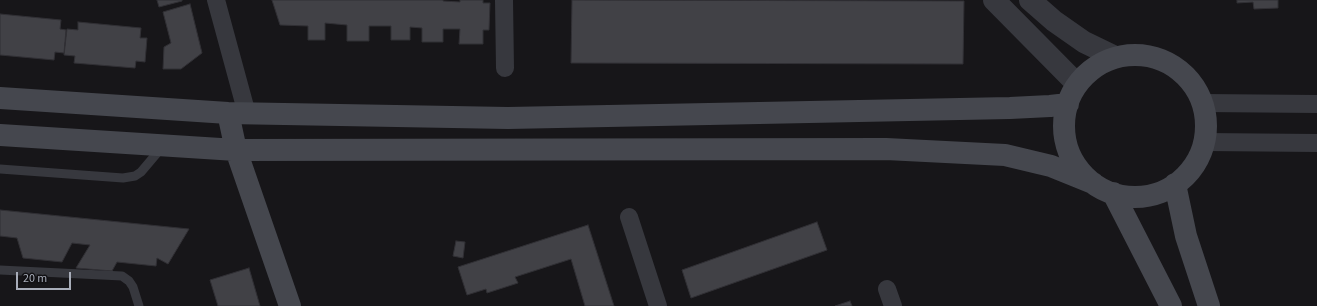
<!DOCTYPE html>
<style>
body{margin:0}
#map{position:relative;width:1317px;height:306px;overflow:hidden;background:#171619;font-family:"Source Sans 3",sans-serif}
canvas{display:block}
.scale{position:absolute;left:16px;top:272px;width:55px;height:18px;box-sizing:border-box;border:2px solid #a8adb9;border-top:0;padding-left:5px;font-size:12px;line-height:14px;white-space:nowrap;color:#a8adb9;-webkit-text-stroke:3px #121114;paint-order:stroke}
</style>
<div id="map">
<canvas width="1317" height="306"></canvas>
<div class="scale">20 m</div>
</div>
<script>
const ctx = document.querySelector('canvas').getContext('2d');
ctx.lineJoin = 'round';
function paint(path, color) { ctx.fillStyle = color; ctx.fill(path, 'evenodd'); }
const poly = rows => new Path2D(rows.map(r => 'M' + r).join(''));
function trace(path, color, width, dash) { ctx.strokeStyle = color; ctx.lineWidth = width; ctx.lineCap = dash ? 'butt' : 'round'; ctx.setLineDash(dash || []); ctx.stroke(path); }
const building = poly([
 [157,0,182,0,182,1,159,7,157,0],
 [272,0,443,0,443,1,460,2,460,0,483,0,483,3,490,3,489,30,483,30,483,44,459,44,460,29,443,29,443,42,422,42,422,28,410,27,410,40,391,40,391,26,369,26,369,41,347,41,347,25,325,23,325,40,308,40,308,26,280,25,272,0],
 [572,0,964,1,963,64,571,63,572,0],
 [1237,0,1278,0,1278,8,1254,9,1253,2,1237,3,1237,0],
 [190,4,202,53,181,69,163,69,164,47,171,43,163,12,190,4],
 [0,14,61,20,60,29,66,30,64,53,55,52,54,60,0,55,0,14],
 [78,22,141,28,140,38,147,38,145,62,136,61,135,68,74,63,75,56,64,55,67,29,78,30,78,22],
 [0,210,189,229,168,264,157,258,156,266,117,262,112,271,76,268,90,245,72,243,62,262,23,258,17,238,0,236,0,210],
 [817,222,827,250,691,298,682,270,817,222],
 [588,225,614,306,585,306,571,259,515,277,518,283,487,293,486,289,467,295,458,267,588,225],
 [456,241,465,242,463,258,453,256,456,241],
 [249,268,260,306,218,306,210,280,249,268],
 [850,301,852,306,835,306,850,301]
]);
paint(building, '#414146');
trace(building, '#313035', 1);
trace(poly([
 [0,169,123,178,135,176,141,172,163,146],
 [0,270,122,276,129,281,133,287,139,306]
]), '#37383e', 9);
trace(poly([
 [216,0,247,114],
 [504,0,505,68],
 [1203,103,1317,104],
 [1204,142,1317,143],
 [629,217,658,306],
 [887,289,893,306]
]), '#37383e', 18);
trace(poly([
 [994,0,1077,84],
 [1030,0,1054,21,1084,42,1115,57]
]), '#37383e', 22);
trace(poly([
 '1064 126a71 71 0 1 1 142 0a71 71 0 1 1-142 0Z',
 [0,98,228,113,508,118,1010,108,1050,106,1068,104],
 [228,113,236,150,290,306],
 [0,135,236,150,886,149,1005,155,1051,166,1093,183],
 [1175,184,1186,236,1209,306],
 [1113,193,1171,306]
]), '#45474e', 22);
</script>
